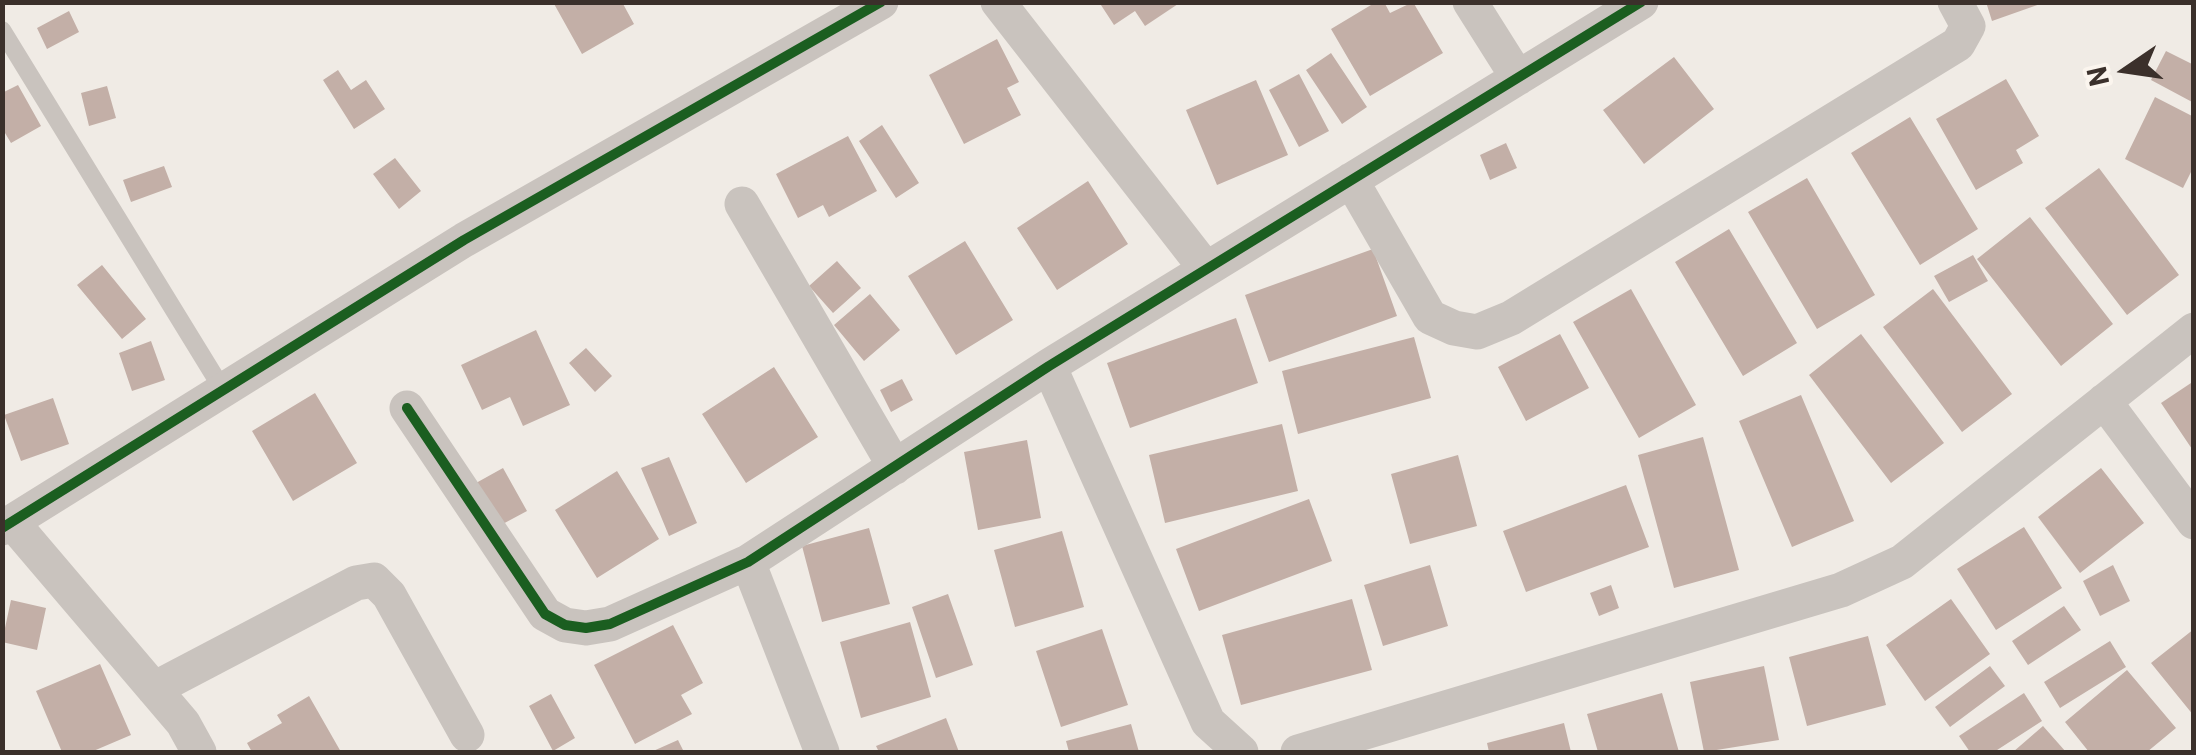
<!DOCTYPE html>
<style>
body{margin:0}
#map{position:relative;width:2196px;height:755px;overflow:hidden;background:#f0ebe5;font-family:Barlow,sans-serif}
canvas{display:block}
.frame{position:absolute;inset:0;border:5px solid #3b302b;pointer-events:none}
.north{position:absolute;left:2076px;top:20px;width:100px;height:100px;-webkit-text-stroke:8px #fbf5ee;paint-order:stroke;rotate:257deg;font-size:28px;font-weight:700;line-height:40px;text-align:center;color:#3b302b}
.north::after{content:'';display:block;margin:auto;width:35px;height:45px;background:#3b302b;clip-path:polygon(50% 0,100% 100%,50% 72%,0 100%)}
</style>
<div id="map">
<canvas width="2196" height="755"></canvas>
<div class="frame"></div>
<div class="north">N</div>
</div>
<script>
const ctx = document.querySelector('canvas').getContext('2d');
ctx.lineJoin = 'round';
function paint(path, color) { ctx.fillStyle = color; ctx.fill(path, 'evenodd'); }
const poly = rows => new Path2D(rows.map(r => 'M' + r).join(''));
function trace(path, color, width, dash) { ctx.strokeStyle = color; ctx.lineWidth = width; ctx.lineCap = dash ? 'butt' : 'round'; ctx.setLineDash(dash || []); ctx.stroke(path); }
paint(poly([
 [553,2,622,2,634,24,582,54],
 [1099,2,1181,2,1145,26,1135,11,1114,25],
 [1376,2,1384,2,1390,13,1413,2,1443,53,1370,96,1331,29],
 [1986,2,2043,2,2043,3,1992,21],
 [69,11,79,32,47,49,37,28],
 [997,39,1019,82,1007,88,1021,115,964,144,929,75],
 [2166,51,2194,65,2194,103,2151,80],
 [1331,53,1367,107,1342,124,1306,70],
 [1674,57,1714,109,1644,164,1603,110],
 [338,70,351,90,366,80,385,109,354,129,323,80],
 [1299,74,1329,131,1299,147,1269,90],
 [2006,79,2039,136,2016,150,2023,163,1976,190,1936,119],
 [1256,80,1288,155,1217,185,1186,110],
 [18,85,41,126,11,143,2,128,2,93],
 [107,86,116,118,89,126,81,93],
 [2155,97,2194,117,2194,166,2183,188,2125,159],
 [1910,117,1978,229,1920,265,1851,153],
 [882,125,919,183,896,198,859,141],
 [848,136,877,191,829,217,823,205,798,218,776,174],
 [1506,143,1517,168,1490,180,1480,155],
 [395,158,421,191,399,209,373,174],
 [164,166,172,187,131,202,123,180],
 [2099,168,2179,275,2127,315,2045,208],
 [1807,178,1875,295,1817,329,1748,212],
 [1088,181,1128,244,1057,290,1017,228],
 [2030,217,2113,324,2061,366,1977,259],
 [1729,229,1797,343,1743,376,1675,262],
 [965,241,1013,320,956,355,908,276],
 [1373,249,1397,316,1269,362,1245,295],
 [1973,255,1988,281,1949,302,1934,276],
 [837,261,861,288,833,313,809,286],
 [102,265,146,319,122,339,77,285],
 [1631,289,1696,405,1639,438,1573,322],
 [1933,289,2012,394,1962,432,1883,327],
 [870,294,900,330,864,361,834,325],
 [1236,318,1258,383,1130,428,1107,363],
 [536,330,570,405,523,426,510,397,482,410,461,365],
 [1560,334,1589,388,1526,421,1498,367],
 [1861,334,1944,443,1891,483,1809,375],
 [1414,337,1431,398,1298,434,1282,371],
 [151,341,165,380,132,391,119,353],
 [586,348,612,376,595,392,569,363],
 [774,367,818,437,746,483,702,414],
 [902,379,913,400,891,412,880,390],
 [2194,381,2194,452,2161,403],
 [315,393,357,463,293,501,252,431],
 [1801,395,1854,521,1792,547,1739,421],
 [53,398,69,444,21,461,4,415],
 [1282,424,1298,491,1165,523,1149,455],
 [1703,437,1739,570,1674,588,1638,455],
 [1027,440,1041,518,978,530,964,452],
 [1458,455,1477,526,1410,544,1391,474],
 [669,457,697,523,669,536,641,468],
 [503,468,527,511,499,526,476,483],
 [2101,468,2144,523,2080,573,2038,517],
 [617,471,659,539,597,578,555,510],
 [1626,485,1649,547,1526,592,1503,531],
 [1309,499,1332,561,1199,611,1176,549],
 [2024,527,2062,588,1996,630,1957,569],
 [869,528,890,604,822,622,802,546],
 [1062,531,1084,607,1015,627,994,550],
 [1430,565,1448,626,1383,646,1364,585],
 [2113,565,2130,601,2100,616,2083,581],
 [1611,585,1619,608,1599,616,1590,593],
 [948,594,973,665,936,678,912,607],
 [1352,599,1372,670,1241,705,1222,635],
 [1951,599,1990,654,1925,701,1886,645],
 [11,600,46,608,37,650,2,642],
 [2064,606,2081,630,2028,665,2012,641],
 [910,622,931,697,861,718,840,642],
 [673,625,703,683,681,695,692,714,635,744,594,665],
 [1102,629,1128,705,1061,727,1036,651],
 [2194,629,2194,716,2151,663],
 [1868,636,1886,705,1807,726,1789,657],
 [2110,641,2126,667,2060,708,2044,682],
 [100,664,131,735,91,752,62,752,36,691],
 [1764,666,1779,740,1704,752,1690,682],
 [1990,666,2005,686,1950,727,1935,707],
 [2127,670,2176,728,2147,752,2089,752,2065,722],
 [1662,693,1679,752,1598,752,1587,714],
 [2024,693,2042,721,1994,752,1970,752,1959,736],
 [551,694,575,738,553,751,529,706],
 [309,696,341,752,252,752,247,743,282,723,277,715],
 [946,718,959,752,879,752,876,746],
 [1564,723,1571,752,1489,752,1487,743],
 [1131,724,1139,752,1069,752,1066,741],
 [2043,726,2066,752,2013,752],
 [678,740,684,752,651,752]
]), '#c3afa7');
trace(poly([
 [2,30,223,390]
]), '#c9c3be', 18);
trace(poly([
 [998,2,1206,269],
 [1470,2,1518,78],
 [1351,180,1430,317,1454,328,1477,332,1511,318,1958,44,1968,26,1955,2],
 [742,204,895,467],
 [1049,366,1208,722,1241,752],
 [2104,401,2194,522],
 [407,408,545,614,565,625,586,628,610,624,748,562,1049,366,1641,2],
 [12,522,183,723,199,752],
 [2,528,464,240,881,2],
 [748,562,822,752],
 [154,689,356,583,374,580,389,595,467,735],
 [1298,752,1841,590,1902,562,2194,330]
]), '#c9c3be', 35);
trace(poly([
 [407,408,545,614,565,625,586,628,610,624,748,562,1049,366,1641,2],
 [2,528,464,240,881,2]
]), '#1b5e20', 10);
</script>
